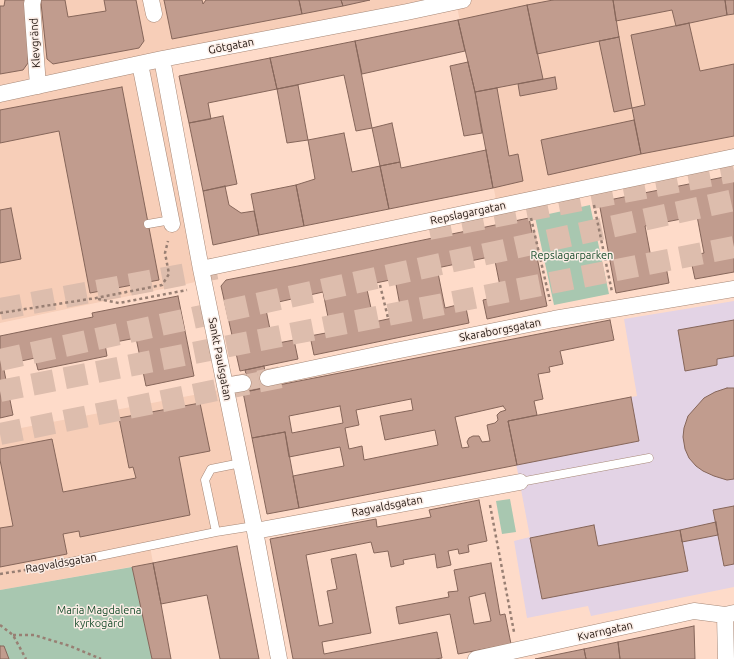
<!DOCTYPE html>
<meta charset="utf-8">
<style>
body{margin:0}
canvas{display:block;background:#fedbc9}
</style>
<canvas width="734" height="659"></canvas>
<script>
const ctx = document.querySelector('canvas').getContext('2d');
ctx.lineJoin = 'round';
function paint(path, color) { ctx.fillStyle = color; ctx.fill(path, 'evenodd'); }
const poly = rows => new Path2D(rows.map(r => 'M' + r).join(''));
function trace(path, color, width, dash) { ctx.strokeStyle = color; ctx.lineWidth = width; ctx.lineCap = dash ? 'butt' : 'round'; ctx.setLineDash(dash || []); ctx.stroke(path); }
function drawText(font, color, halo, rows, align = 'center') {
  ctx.font = font + ' Ubuntu,sans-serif'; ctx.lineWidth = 3; ctx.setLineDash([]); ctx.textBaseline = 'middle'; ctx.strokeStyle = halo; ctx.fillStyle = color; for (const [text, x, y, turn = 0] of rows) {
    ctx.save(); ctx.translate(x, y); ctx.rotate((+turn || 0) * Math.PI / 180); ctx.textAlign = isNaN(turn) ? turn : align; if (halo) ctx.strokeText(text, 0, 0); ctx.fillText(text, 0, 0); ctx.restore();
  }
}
paint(poly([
 [0,0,35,0,35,3,54,0,734,0,734,155,497,205,475,92,457,7,163,60,205,280,0,323],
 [225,389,256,525,150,546,153,563,0,590,0,432]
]), '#f7ceb8');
paint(poly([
 [734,301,734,587,591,616,588,606,527,618,514,541,530,537,508,421,637,396,624,319]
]), '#e3d3e5');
paint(poly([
 [590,205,609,294,554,305,535,217],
 [510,499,516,532,502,534,496,501],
 [132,567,152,659,0,659,0,590]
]), '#a8c7b0');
const building = poly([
 [5,0,28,0,27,5,28,63,23,70,0,74,0,6,4,6,5,0],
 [41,0,65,0,68,17,106,11,104,0,136,0,144,41,139,48,53,64,47,59,41,3,41,0],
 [164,0,202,0,203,4,206,0,299,0,302,14,172,39,164,0],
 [299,0,341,0,343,6,302,14,299,0],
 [341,0,370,0,343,6,341,0],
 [553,0,613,0,619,37,537,54,527,5,553,0],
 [613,0,725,0,727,15,676,26,672,10,616,21,613,0],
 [725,0,734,0,734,14,727,15,725,0],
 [527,5,543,79,475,92,458,20,527,5],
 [458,20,465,51,362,74,355,41,458,20],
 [689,23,700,71,734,64,734,136,641,154,632,108,645,105,631,35,689,23],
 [619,37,632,108,614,112,599,41,619,37],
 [355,41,372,128,356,131,344,75,277,89,270,58,355,41],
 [270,58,277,89,208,103,211,119,189,123,179,76,270,58],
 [468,62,475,92,482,133,464,136,450,66,468,62],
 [555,77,557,89,520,96,518,84,555,77],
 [298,85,308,140,287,143,277,89,298,85],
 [122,87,159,280,90,293,59,131,0,143,0,110,122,87],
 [497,88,509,156,518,154,523,181,493,188,475,92,497,88],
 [223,116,237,184,203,191,189,123,223,116],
 [634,120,641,154,548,175,541,140,634,120],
 [392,123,400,162,380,166,372,128,392,123],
 [344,133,352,172,380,166,389,209,304,226,296,185,315,179,308,140,344,133],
 [486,150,493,188,389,209,380,166,400,162,401,168,486,150],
 [734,175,734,272,695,279,690,256,704,253,697,216,645,226,652,263,665,261,669,283,616,293,599,202,734,175],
 [296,185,304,226,259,235,251,194,296,185],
 [225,186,229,205,241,213,254,211,259,235,213,245,203,191,225,186],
 [11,208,21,259,0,263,0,210,11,208],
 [529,218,547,306,487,319,483,300,502,296,494,256,437,268,445,308,465,303,469,323,314,355,310,336,331,332,323,292,265,305,273,344,294,340,298,359,240,371,221,286,226,280,298,266,529,218],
 [395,279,402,316,374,322,366,285,395,279],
 [178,296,194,376,146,386,136,338,105,344,107,356,38,370,35,358,3,365,13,415,0,418,0,336,93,317,92,313,178,296],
 [610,320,614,340,560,351,563,364,549,367,550,372,538,374,543,399,534,401,537,415,508,421,517,465,299,508,293,476,344,466,340,447,289,457,285,432,252,438,243,392,610,320],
 [411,399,413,410,380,416,385,440,435,430,438,445,364,460,362,446,349,449,345,428,359,425,356,410,411,399],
 [340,406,343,423,292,433,289,416,340,406],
 [503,406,506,410,500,412,497,415,498,420,495,423,487,425,490,441,482,442,479,436,473,436,469,438,467,442,469,447,462,448,455,417,503,406],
 [734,320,734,356,717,359,717,365,685,371,678,330,734,320],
 [264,366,268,387,250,391,245,370,264,366],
 [727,388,734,388,734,479,727,480,714,476,703,471,696,466,689,458,685,449,683,437,684,428,688,416,704,398,715,392,727,388],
 [631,397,639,441,517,465,508,421,631,397],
 [200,403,210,451,179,457,190,515,80,537,79,531,63,534,67,554,0,567,0,528,13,526,0,460,0,449,52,439,63,492,136,478,133,467,129,468,119,418,200,403],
 [285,432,299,508,267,514,252,438,285,432],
 [479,500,487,541,468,545,469,552,459,554,458,549,448,551,451,565,437,568,435,554,403,560,404,564,391,567,388,551,374,553,371,542,306,555,319,626,333,623,327,591,337,589,331,559,356,554,371,633,322,642,324,654,437,632,442,658,435,659,293,659,270,539,376,519,377,527,431,517,429,510,479,500],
 [734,506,734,564,724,566,713,510,734,506],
 [716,522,718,535,682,542,680,530,716,522],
 [594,525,598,546,680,530,688,571,542,599,530,538,594,525],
 [237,546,240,562,259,659,220,659,207,595,161,604,153,563,237,546],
 [153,563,161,604,171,659,152,659,132,567,153,563],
 [491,563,500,615,505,614,511,644,458,654,450,614,399,624,396,607,449,597,448,592,458,591,454,570,491,563],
 [485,593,491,621,474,624,469,597,485,593],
 [694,626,695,659,620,659,618,642,694,626],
 [618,642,620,659,586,659,584,649,618,642],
 [0,646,4,646,9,659,0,659,0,646],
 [584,649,586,659,535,659,584,649]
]);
paint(building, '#c19c8e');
trace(building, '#86665a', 1);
trace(poly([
 [243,383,268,378]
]), '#ddbdad', 16, [16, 8]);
trace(poly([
 [429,229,734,171],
 [0,309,224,267],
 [0,434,291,375]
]), '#ddbdad', 22, [22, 11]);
trace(poly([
 [0,360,734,200],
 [0,391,734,247]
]), '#ddbdad', 22, [22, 11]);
const lane = poly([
 [148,224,171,220],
 [241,463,211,469,205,480,216,532,254,526],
 [520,482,649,458],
 [56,565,216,532]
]);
const street = poly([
 [33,0,32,4,38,86],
 [151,0,154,14],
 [162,59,201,269,254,526,279,659],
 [140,64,172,224],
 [0,94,162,59,407,12,463,0],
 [201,269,734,157],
 [268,378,395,351,554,319,734,289],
 [225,386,243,383],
 [255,531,520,482],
 [725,615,726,659],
 [476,659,694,611,725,615,734,613]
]);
trace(lane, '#a78877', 9);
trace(street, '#a78877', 17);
trace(poly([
 [594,205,612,292],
 [531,218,550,301],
 [380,285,388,318],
 [98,299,119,303,187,290],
 [0,313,96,298,162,285,169,274,165,253,168,241],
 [490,505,514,632],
 [0,574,44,567],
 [0,625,13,635,26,659],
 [13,635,34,635,70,646,101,659]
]), '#987f73', 2.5, [3, 3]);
trace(lane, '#fff', 8);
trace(street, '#fff', 16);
drawText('11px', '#20140e', '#fbede6', [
 ["Klevgränd",35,43,-93],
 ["Götgatan",231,46,-11],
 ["Repslagargatan",468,213,-12],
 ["Skaraborgsgatan",500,330,-11],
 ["Sankt Paulsgatan",220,359,79],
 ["Ragvaldsgatan",387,506,-11],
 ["Ragvaldsgatan",61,563,-10],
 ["Kvarngatan",605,631,-13]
]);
drawText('11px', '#1b4f2e', '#fbede6', [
 ["Repslagarparken",572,255],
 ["Maria Magdalena",99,610],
 ["kyrkogård",99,623]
]);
</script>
